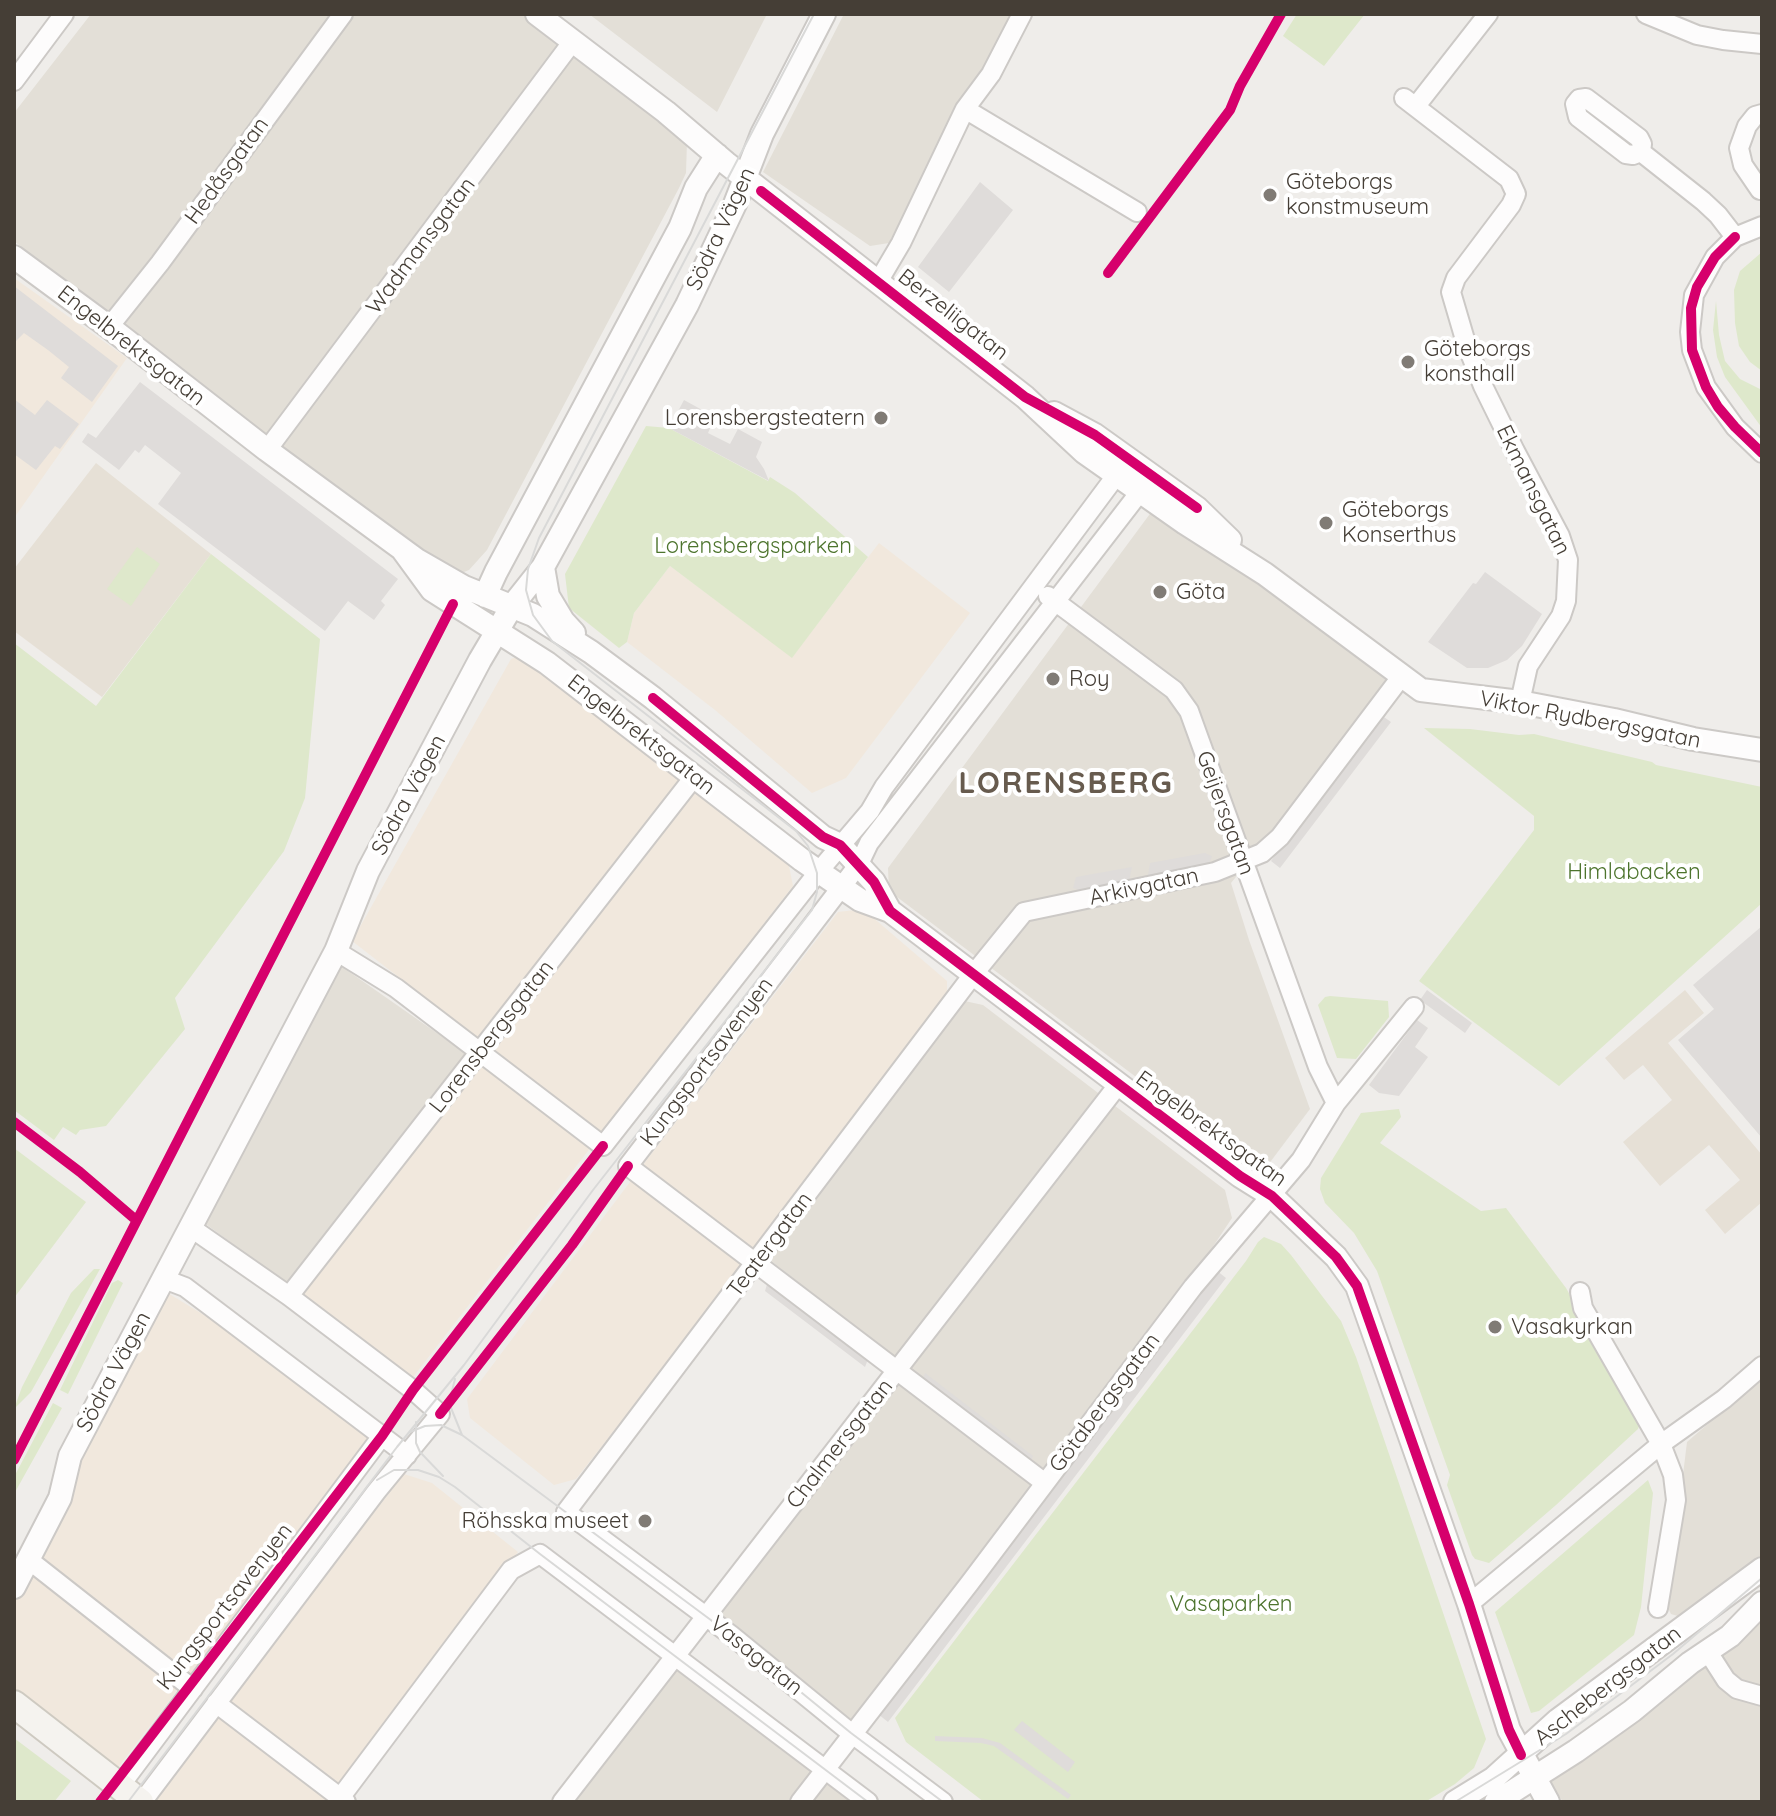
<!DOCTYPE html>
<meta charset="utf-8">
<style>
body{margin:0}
#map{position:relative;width:1776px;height:1816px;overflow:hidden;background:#efedea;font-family:Quicksand,sans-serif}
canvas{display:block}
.frame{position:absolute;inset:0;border:16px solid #453e36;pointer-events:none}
</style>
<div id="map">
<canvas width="1776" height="1816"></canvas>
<div class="frame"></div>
</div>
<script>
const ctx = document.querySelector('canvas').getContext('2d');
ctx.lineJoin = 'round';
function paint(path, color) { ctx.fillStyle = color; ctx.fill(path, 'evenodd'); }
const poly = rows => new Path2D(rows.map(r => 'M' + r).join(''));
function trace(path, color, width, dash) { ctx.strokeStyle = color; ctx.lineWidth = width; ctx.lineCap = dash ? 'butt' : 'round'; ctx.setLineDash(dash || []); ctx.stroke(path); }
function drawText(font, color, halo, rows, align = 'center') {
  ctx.font = font + ' Quicksand,sans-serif'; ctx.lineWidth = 8; ctx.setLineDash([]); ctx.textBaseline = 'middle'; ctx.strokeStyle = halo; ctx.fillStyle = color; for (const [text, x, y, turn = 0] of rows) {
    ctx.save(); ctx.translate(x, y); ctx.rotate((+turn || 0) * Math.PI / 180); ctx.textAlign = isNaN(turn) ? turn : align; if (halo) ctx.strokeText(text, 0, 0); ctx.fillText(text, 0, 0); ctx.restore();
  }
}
paint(poly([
 [91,14,522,14,687,141,686,173,679,188,487,550,469,570,459,574,448,571,260,435,14,241,14,113],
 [589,14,767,14,717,112],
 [844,14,1013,14,889,243,870,246,763,172],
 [1155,507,1392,681,1380,701,1231,883,1249,940,1310,1109,1265,1169,1233,1150,889,891,888,868],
 [338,964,467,1054,288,1285,203,1222],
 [960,1000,983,1005,1225,1190,1232,1218,1208,1254,852,1722,717,1617,905,1367,770,1260],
 [1762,1377,1762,1561,1681,1617,1671,1614,1667,1606,1687,1442],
 [1762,1614,1762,1802,1563,1802,1548,1779],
 [676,1667,856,1802,570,1802]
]), '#e3dfd7');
paint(poly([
 [14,278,127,358,14,518],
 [879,543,970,613,846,778,812,793,715,710,627,642,634,613,670,566,792,657],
 [522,655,787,856,793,886,410,1381,298,1299,489,1047,352,941,511,659],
 [863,909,947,981,947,998,756,1251,576,1479,554,1485,470,1418,467,1399,645,1162,838,912],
 [166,1292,275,1358,372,1436,113,1774,14,1696,14,1594],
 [404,1474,432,1483,518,1552,332,1802,154,1802,165,1781]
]), '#f1e8dd');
paint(poly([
 [96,463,211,554,102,697,14,631,14,569],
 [1685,990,1704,1013,1668,1043,1762,1155,1762,1202,1725,1234,1705,1210,1740,1180,1709,1145,1660,1186,1623,1142,1672,1100,1643,1065,1624,1080,1605,1058]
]), '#e6e0d6');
paint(poly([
 [1297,14,1365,14,1324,66,1283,36],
 [1762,252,1762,371,1750,362,1739,346,1735,323,1734,290,1740,271],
 [1716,301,1719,335,1725,361,1740,379,1762,390,1762,428,1725,377,1717,357,1713,330],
 [646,426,669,428,768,481,770,477,795,493,868,557,792,658,670,566,634,613,627,642,619,648,569,608,565,574],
 [137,547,160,564,131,606,107,589],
 [211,554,320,639,305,798,284,851,175,998,185,1029,106,1126,80,1130,76,1135,63,1127,54,1140,14,1110,14,643,96,706],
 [1424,728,1470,729,1519,735,1534,734,1652,762,1656,765,1762,787,1762,903,1559,1086,1419,981,1534,830,1534,816],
 [1330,996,1388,1001,1389,1017,1356,1059,1337,1058,1318,1005,1325,997],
 [1399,1109,1401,1117,1380,1143,1481,1211,1506,1208,1566,1288,1641,1421,1638,1429,1556,1505,1489,1563,1475,1559,1472,1555,1447,1485,1450,1475,1377,1271,1354,1233,1325,1203,1320,1189,1321,1178,1361,1113],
 [14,1148,86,1202,14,1298],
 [1264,1237,1281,1244,1291,1255,1341,1321,1356,1357,1486,1739,1474,1768,1455,1784,1425,1802,984,1802,906,1742,895,1718,1246,1261,1258,1242],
 [94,1269,100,1269,31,1392,14,1409,22,1387,71,1293],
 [118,1280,123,1283,68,1394,60,1390,112,1283],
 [53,1403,62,1408,14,1494,14,1477],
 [1648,1480,1653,1493,1641,1607,1634,1635,1539,1711,1531,1713,1495,1612],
 [14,1738,71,1781,54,1802,14,1802]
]), '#dee8cb');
paint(poly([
 [980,182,1013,210,949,292,918,267],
 [14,286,118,366,92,402,61,378,69,367,48,350,24,333,14,343],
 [140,382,398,579,381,601,385,605,374,620,348,601,325,631,158,504,181,473,145,445,139,453,135,450,119,470,82,442,88,433,96,438],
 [14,399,35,415,47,400,79,424,60,449,55,446,36,470,14,454],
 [684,400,715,417,708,433,730,444,738,429,762,442,756,457,764,469,769,481,669,428],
 [1485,572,1542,614,1522,646,1507,660,1488,668,1467,668,1428,642,1473,583,1476,584],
 [1381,715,1391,722,1280,868,1271,861],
 [1205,853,1212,856,1208,867,1154,877,1148,875,1150,863],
 [1132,867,1129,881,1079,890,1073,888,1076,877],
 [1762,926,1762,1138,1678,1040,1714,1009,1693,985],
 [1427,990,1472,1023,1465,1033,1420,1000],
 [1417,1020,1428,1028,1415,1047,1428,1057,1399,1096,1379,1093,1369,1085],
 [1216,1270,1226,1278,888,1722,878,1714],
 [769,1278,870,1354,865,1367,765,1291],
 [925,1373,1033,1456,1027,1468,920,1385],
 [1022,1721,1075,1762,1068,1772,1014,1730],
 [935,1736,982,1738,1000,1743,1071,1795,1068,1799,994,1746,981,1743,935,1741]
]), '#dfdcda');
const minor = poly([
 [1646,14,1697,35,1723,40,1762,44],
 [14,81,64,14],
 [1404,98,1509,179,1516,194,1511,205,1456,278,1451,292,1466,343,1483,386,1515,451,1560,536,1568,560,1566,601,1561,616,1528,666,1520,702],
 [1586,98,1639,138,1642,144,1641,152,1633,155,1626,154,1578,117,1575,104,1579,99,1586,98],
 [1416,106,1488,14],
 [965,109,1137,212],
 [1641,152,1703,201,1718,215,1735,237],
 [1760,190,1743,165,1739,148,1747,126,1755,116,1762,114],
 [1762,226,1735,237,1715,257,1694,295,1690,332,1692,350,1706,387,1735,427,1762,453],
 [878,282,901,243,965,109,991,74,1022,14],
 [109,327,160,263,343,14],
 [267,450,573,41],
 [1048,596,1174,690,1189,711,1318,1067,1336,1103],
 [336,951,396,988,603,1146,819,871,870,811,884,787,1124,465],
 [164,1279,185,1287,407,1455],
 [1580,1292,1583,1308,1661,1444,1673,1475,1676,1500,1658,1608],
 [289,1296,694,777],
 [1045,1483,628,1166,859,864,869,843,1136,497,1141,491,1150,487],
 [29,1560,193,1689],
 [1469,1604,1661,1444,1724,1399,1762,1366],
 [1708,1652,1726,1680,1737,1689,1762,1696],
 [216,1703,346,1802],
 [120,1786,382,1436],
 [142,1802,376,1492,440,1414,413,1390,289,1296,190,1227],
 [337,1802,511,1570,540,1554,868,1802],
 [562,1802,1118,1085],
 [800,1802,969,1584,1193,1287,1301,1160,1336,1103,1414,1007],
 [943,1802,851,1733,731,1635,566,1512,972,976,1024,912,1215,872,1262,853,1280,837,1401,677]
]);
const tertiary = poly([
 [537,14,666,112,726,163,1025,397,1084,452,1185,523,1265,574,1421,690,1520,702,1614,720,1693,739,1762,750],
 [14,257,109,327,267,450,417,560,464,587,533,615,591,652,653,698,823,837,840,845,874,882,890,911],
 [1054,413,1095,435,1197,508,1230,540],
 [402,549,432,590,547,663,802,860,860,900,890,911,1240,1176,1272,1196,1336,1257,1357,1286,1469,1604,1509,1730,1548,1802],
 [543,567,548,596,563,621,574,633],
 [485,596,496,572,680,228,696,188,717,155],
 [14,1587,60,1498,70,1456,336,951,368,871,480,660,512,606,543,567,687,305,735,204,762,134,824,14],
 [1455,1802,1494,1778,1558,1720,1762,1569],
 [1496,1802,1576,1751,1632,1711,1690,1663,1730,1636,1762,1603]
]);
const secondary = poly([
 [14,1704,140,1802]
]);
trace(minor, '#ccc9c6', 22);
trace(tertiary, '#ccc9c6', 26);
trace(secondary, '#cecac1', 30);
trace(minor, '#fdfcfc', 18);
trace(tertiary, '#fdfcfc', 22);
trace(secondary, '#f5f3ef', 26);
trace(poly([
 [455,1379,449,1403,462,1435],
 [416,1422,416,1443,420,1452,443,1476],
 [410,1432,425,1426,441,1425,462,1435,731,1635,851,1733,943,1802],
 [377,1480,394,1470,418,1470,439,1477,455,1487,540,1554,868,1802],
 [128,1802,397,1447,464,1365,593,1190,812,910,817,892,817,873,808,846,796,831,552,641,533,615,526,590,528,569,539,538,814,14],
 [1455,1802,1566,1734,1620,1694,1673,1654,1762,1578]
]), '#d9d9d8', 2);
trace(poly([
 [761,191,1025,397,1095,435,1197,508],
 [1735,237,1715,257,1697,287,1691,308,1692,350,1706,387,1718,407,1735,427,1762,453],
 [1108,273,1230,110,1240,86,1281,14],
 [653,698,823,837,840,845,874,882,890,911,1240,1176,1272,1196,1336,1257,1357,1286,1469,1604,1509,1730,1521,1755],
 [14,1122,80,1172,136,1220],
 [440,1414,572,1245,628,1166],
 [14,1460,453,604],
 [100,1802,382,1436,413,1390,603,1146]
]), '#d6006c', 10);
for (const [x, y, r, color] of [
 [1270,195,8,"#807b75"],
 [1408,362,8,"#807b75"],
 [881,418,8,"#807b75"],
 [1326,523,8,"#807b75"],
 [1160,592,8,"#807b75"],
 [1053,679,8,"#807b75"],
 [1495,1327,8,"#807b75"],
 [645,1521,8,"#807b75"]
]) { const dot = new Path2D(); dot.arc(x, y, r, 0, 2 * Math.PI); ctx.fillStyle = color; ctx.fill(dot); trace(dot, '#fff', 3); }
drawText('22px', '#453e36', '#fff', [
 ["Hedåsgatan",227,171,-54],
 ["Södra Vägen",721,229,-65],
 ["Wadmansgatan",421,246,-53],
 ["Berzeliigatan",953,315,38],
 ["Engelbrektsgatan",131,346,38],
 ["Ekmansgatan",1533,490,64],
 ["Viktor Rydbergsgatan",1590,720,11],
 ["Engelbrektsgatan",641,735,38],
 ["Södra Vägen",409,795,-62],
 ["Geijersgatan",1225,813,70],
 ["Arkivgatan",1144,887,-12],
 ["Lorensbergsgatan",492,1037,-52],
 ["Kungsportsavenyen",707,1062,-53],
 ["Engelbrektsgatan",1211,1129,36],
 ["Teatergatan",770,1245,-53],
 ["Södra Vägen",114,1372,-62],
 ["Götabergsgatan",1105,1403,-53],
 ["Chalmersgatan",840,1444,-52],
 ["Kungsportsavenyen",225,1607,-52],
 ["Vasagatan",756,1656,39],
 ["Aschebergsgatan",1608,1686,-38]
]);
drawText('22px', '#453e36', '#fff', [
 ["Göteborgs",1286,182],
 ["konstmuseum",1286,207],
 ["Göteborgs",1424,349],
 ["konsthall",1424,374],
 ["Lorensbergsteatern",865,418,"right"],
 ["Göteborgs",1342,510],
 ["Konserthus",1342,535],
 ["Göta",1176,592],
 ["Roy",1069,679],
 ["Vasakyrkan",1511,1327],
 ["Röhsska museet",629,1521,"right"]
], 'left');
drawText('22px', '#4d742d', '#fff', [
 ["Lorensbergsparken",753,546],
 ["Himlabacken",1634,872],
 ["Vasaparken",1231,1604]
]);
ctx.letterSpacing = '2px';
drawText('bold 30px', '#675b4e', '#fff', [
 ["LORENSBERG",1066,784]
]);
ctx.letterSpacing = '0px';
</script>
